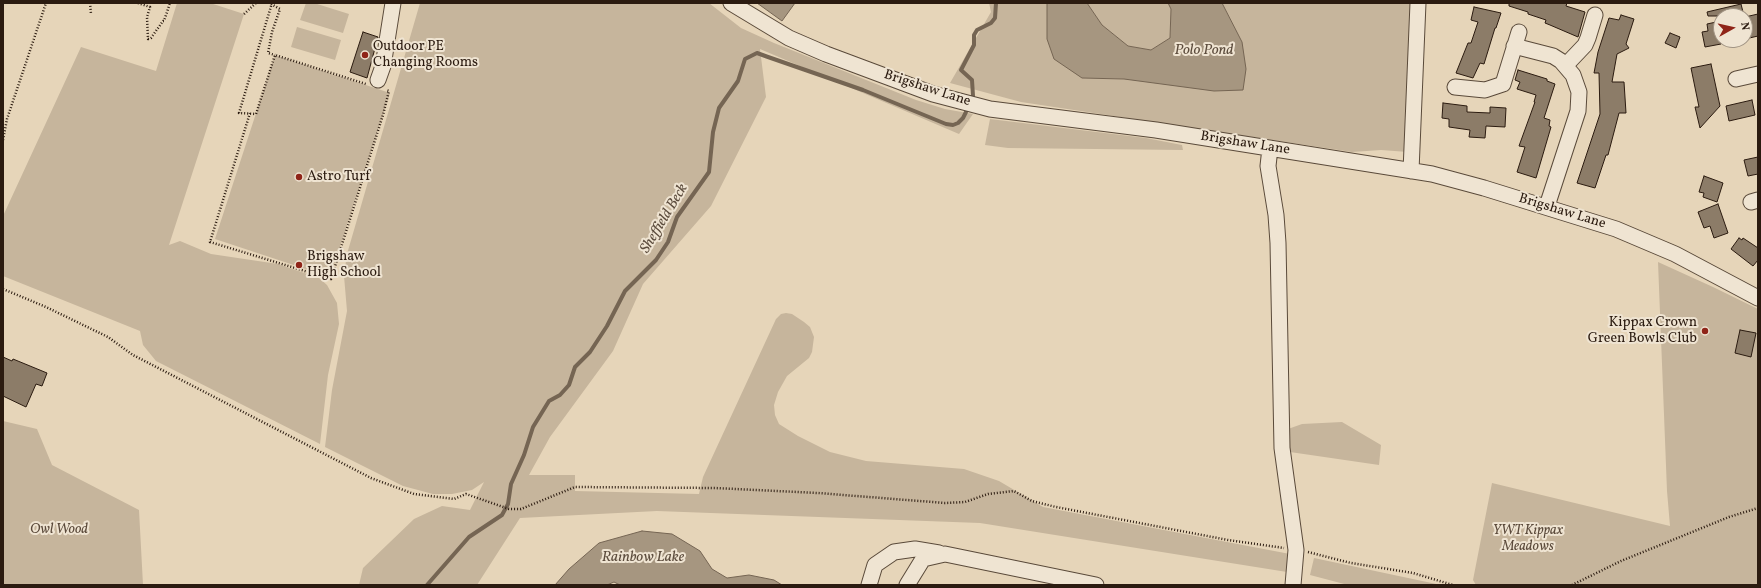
<!DOCTYPE html>
<style>
body{margin:0}
#map{position:relative;width:1761px;height:588px;overflow:hidden;background:#e6d5b9;font-family:Vollkorn,serif}
canvas{display:block}
.frame{position:absolute;inset:0;border:4px solid #2b1b10;pointer-events:none}
.north{position:absolute;left:1713px;top:8px;width:40px;height:40px;box-sizing:border-box;background:#efe4d2;border:1px solid #a19484;border-radius:50%;rotate:82deg;font-size:11px;font-weight:700;line-height:16px;text-align:center;color:#2b1b10}
.north::after{content:'';display:block;margin:auto;width:14px;height:18px;background:#8f2418;clip-path:polygon(50% 0,100% 100%,50% 72%,0 100%)}
</style>
<div id="map">
<canvas width="1761" height="588"></canvas>
<div class="frame"></div>
<div class="north">N</div>
</div>
<script>
const ctx = document.querySelector('canvas').getContext('2d');
ctx.lineJoin = 'round';
function paint(path, color) { ctx.fillStyle = color; ctx.fill(path, 'evenodd'); }
const poly = rows => new Path2D(rows.map(r => 'M' + r).join(''));
function trace(path, color, width, dash) { ctx.strokeStyle = color; ctx.lineWidth = width; ctx.lineCap = dash ? 'butt' : 'round'; ctx.setLineDash(dash || []); ctx.stroke(path); }
function drawText(font, color, halo, rows, align = 'center') {
  ctx.font = font + ' Vollkorn,serif'; ctx.lineWidth = 4; ctx.setLineDash([]); ctx.textBaseline = 'middle'; ctx.strokeStyle = halo; ctx.fillStyle = color; for (const [text, x, y, turn = 0] of rows) {
    ctx.save(); ctx.translate(x, y); ctx.rotate((+turn || 0) * Math.PI / 180); ctx.textAlign = isNaN(turn) ? turn : align; if (halo) ctx.strokeText(text, 0, 0); ctx.fillText(text, 0, 0); ctx.restore();
  }
}
paint(poly([
 [177,3,210,3,244,14,169,245,180,241,211,254,278,264,319,278,327,285,337,303,339,324,328,375,320,444,156,361,143,345,140,331,3,276,3,216,81,47,156,71],
 [306,3,314,3,349,14,343,33,300,20],
 [420,3,709,3,741,28,774,43,916,100,945,109,973,114,959,134,760,49,766,97,711,206,643,284,613,351,550,437,529,475,575,475,575,491,699,494,703,477,776,319,781,314,786,313,792,314,804,322,810,327,814,337,812,352,809,358,787,376,778,392,774,405,775,415,779,424,798,436,830,452,866,461,964,469,999,481,1043,507,1290,554,1287,572,980,523,657,511,520,518,477,585,359,585,363,568,414,519,442,506,470,510,484,482,472,490,452,494,433,494,403,486,325,447,332,390,347,311,344,276,347,254],
 [989,3,1047,3,1047,39,1082,78,1124,79,1242,42,1222,3,1412,3,1408,152,1381,150,1352,152,1021,102,950,83,991,12],
 [1087,3,1168,3,1171,9,1170,38,1151,50,1128,46,1102,25],
 [297,27,341,40,335,60,291,47],
 [275,55,390,93,330,277,215,239],
 [990,119,1146,138,1182,145,1183,150,1008,148,985,145],
 [1658,262,1713,287,1758,309,1758,585,1476,585,1473,580,1492,483,1670,526,1667,491],
 [3,421,37,429,52,465,139,510,143,585,3,585],
 [1342,422,1381,445,1379,465,1290,452,1288,429,1302,424],
 [1314,558,1441,585,1348,585,1310,575]
]), '#c6b59c');
const water = poly([
 [757,3,795,3,782,21,757,3],
 [1047,3,1087,3,1102,25,1128,46,1151,50,1170,38,1171,9,1168,3,1222,3,1242,42,1246,69,1243,90,1214,91,1124,79,1082,78,1054,59,1047,39,1047,3],
 [642,531,672,534,700,551,712,569,727,578,749,575,774,580,782,585,620,585,614,582,607,585,555,585,569,569,599,543,642,531]
]);
paint(water, '#a69680');
trace(water, '#756553', 1);
trace(poly([
 [973,96,972,80,961,70,974,45,974,35,977,30,991,23,995,18,996,3],
 [427,585,469,537,502,515,508,504,511,484,524,455,533,427,549,401,560,395,569,385,575,367,590,352,607,326,625,291,656,260,668,242,677,217,709,172,713,132,719,108,738,81,745,59,757,53,768,57,863,90,946,124,953,125,958,123,963,118,966,112]
]), '#756553', 4);
const building = poly([
 [1509,3,1567,3,1566,6,1585,12,1578,37,1550,25,1545,23,1546,20,1528,14,1528,12,1509,6,1509,3],
 [1741,4,1744,16,1708,16,1707,12,1741,4],
 [1474,7,1501,13,1496,28,1495,28,1484,64,1480,63,1473,78,1456,73,1468,43,1471,43,1478,22,1471,20,1474,7],
 [1758,14,1758,36,1745,39,1745,17,1758,14],
 [1621,15,1634,19,1626,44,1629,48,1617,54,1612,82,1624,82,1626,113,1619,113,1608,155,1606,155,1595,188,1577,183,1600,114,1599,73,1594,73,1598,52,1609,18,1619,20,1621,15],
 [1721,21,1721,44,1705,47,1702,32,1708,31,1707,24,1721,21],
 [363,32,378,37,367,78,350,72,363,32],
 [1670,33,1680,37,1676,48,1665,43,1670,33],
 [1711,64,1720,106,1700,128,1695,107,1699,107,1691,68,1711,64],
 [1518,70,1547,79,1547,81,1555,84,1544,118,1550,120,1549,126,1551,127,1536,178,1517,172,1525,147,1519,146,1535,102,1534,102,1536,95,1517,89,1520,82,1515,80,1518,70],
 [1752,100,1755,115,1729,121,1726,106,1752,100],
 [1443,103,1467,106,1467,112,1490,113,1490,107,1506,108,1505,127,1486,126,1485,138,1469,137,1470,130,1449,127,1449,119,1442,118,1443,103],
 [1758,157,1758,174,1748,176,1744,160,1758,157],
 [1704,176,1723,183,1717,202,1703,197,1704,193,1699,192,1704,176],
 [1718,204,1728,233,1714,238,1710,226,1704,228,1698,212,1718,204],
 [1739,238,1742,240,1743,238,1758,248,1758,260,1753,266,1731,249,1739,238],
 [1740,330,1756,333,1751,357,1735,353,1740,330],
 [3,357,12,361,13,359,47,373,42,386,36,384,26,407,3,396,3,357]
]);
paint(building, '#8c7c68');
trace(building, '#2b1b10', 1);
const minor = poly([
 [731,3,789,38,826,54,933,94,990,109,1156,130,1432,174,1484,188,1616,229,1675,254,1758,298],
 [1514,46,1553,56,1561,61,1573,75,1579,92,1578,111,1547,206],
 [1566,65,1585,45,1588,38,1595,15],
 [1736,79,1758,74],
 [378,80,383,66,393,3],
 [1455,87,1485,90,1503,84,1519,32],
 [1270,148,1268,166,1276,215,1278,243,1282,448,1296,550,1293,585],
 [1411,171,1418,3],
 [1751,202,1758,200],
 [869,585,875,565,894,552,915,549,939,553],
 [907,585,923,559,945,554,1096,585]
]);
trace(minor, '#5a4a3a', 17);
trace(poly([
 [90,3,91,14],
 [138,3,150,7,147,17,148,39,151,38,163,21,164,21,170,3],
 [272,3,239,113,256,114,275,55,366,84],
 [271,4,280,9,272,32,268,53,275,55],
 [244,14,256,3],
 [250,113,210,242,331,279,383,115,389,91,386,90],
 [3,140,7,119,46,3],
 [3,289,46,307,108,337,133,355,371,478,414,494,454,499,466,494,509,509,521,509,575,487,715,488,818,493,945,503,965,502,988,494,1014,491,1032,501,1056,507,1228,540,1284,548],
 [1308,552,1351,563,1413,573,1453,585],
 [1572,585,1621,561,1729,517,1758,508]
]), '#2b1b10', 2.5, [1, 2]);
trace(minor, '#efe4d2', 15);
for (const [x, y, r, color] of [
 [365,55,4,"#8f2418"],
 [299,177,4,"#8f2418"],
 [299,265,4,"#8f2418"],
 [1705,331,4,"#8f2418"]
]) { const dot = new Path2D(); dot.arc(x, y, r, 0, 2 * Math.PI); ctx.fillStyle = color; ctx.fill(dot); trace(dot, '#efe4d2', 1.5); }
drawText('14px', '#2b1b10', '#efe4d2', [
 ["Outdoor PE",373,47],
 ["Changing Rooms",373,63],
 ["Astro Turf",307,177],
 ["Brigshaw",307,257],
 ["High School",307,273],
 ["Kippax Crown",1697,323,"right"],
 ["Green Bowls Club",1697,339,"right"]
], 'left');
drawText('14px', '#2b1b10', '#efe4d2', [
 ["Brigshaw Lane",927,89,18],
 ["Brigshaw Lane",1245,144,9],
 ["Brigshaw Lane",1562,212,17]
]);
drawText('italic 14px', '#5a493a', '#efe4d2', [
 ["Owl Wood",59,530],
 ["YWT Kippax",1528,531],
 ["Meadows",1528,547]
]);
drawText('italic 15px', '#5c4c3d', '#efe4d2', [
 ["Polo Pond",1204,51],
 ["Sheffield Beck",665,219,-59],
 ["Rainbow Lake",643,558]
]);
</script>
